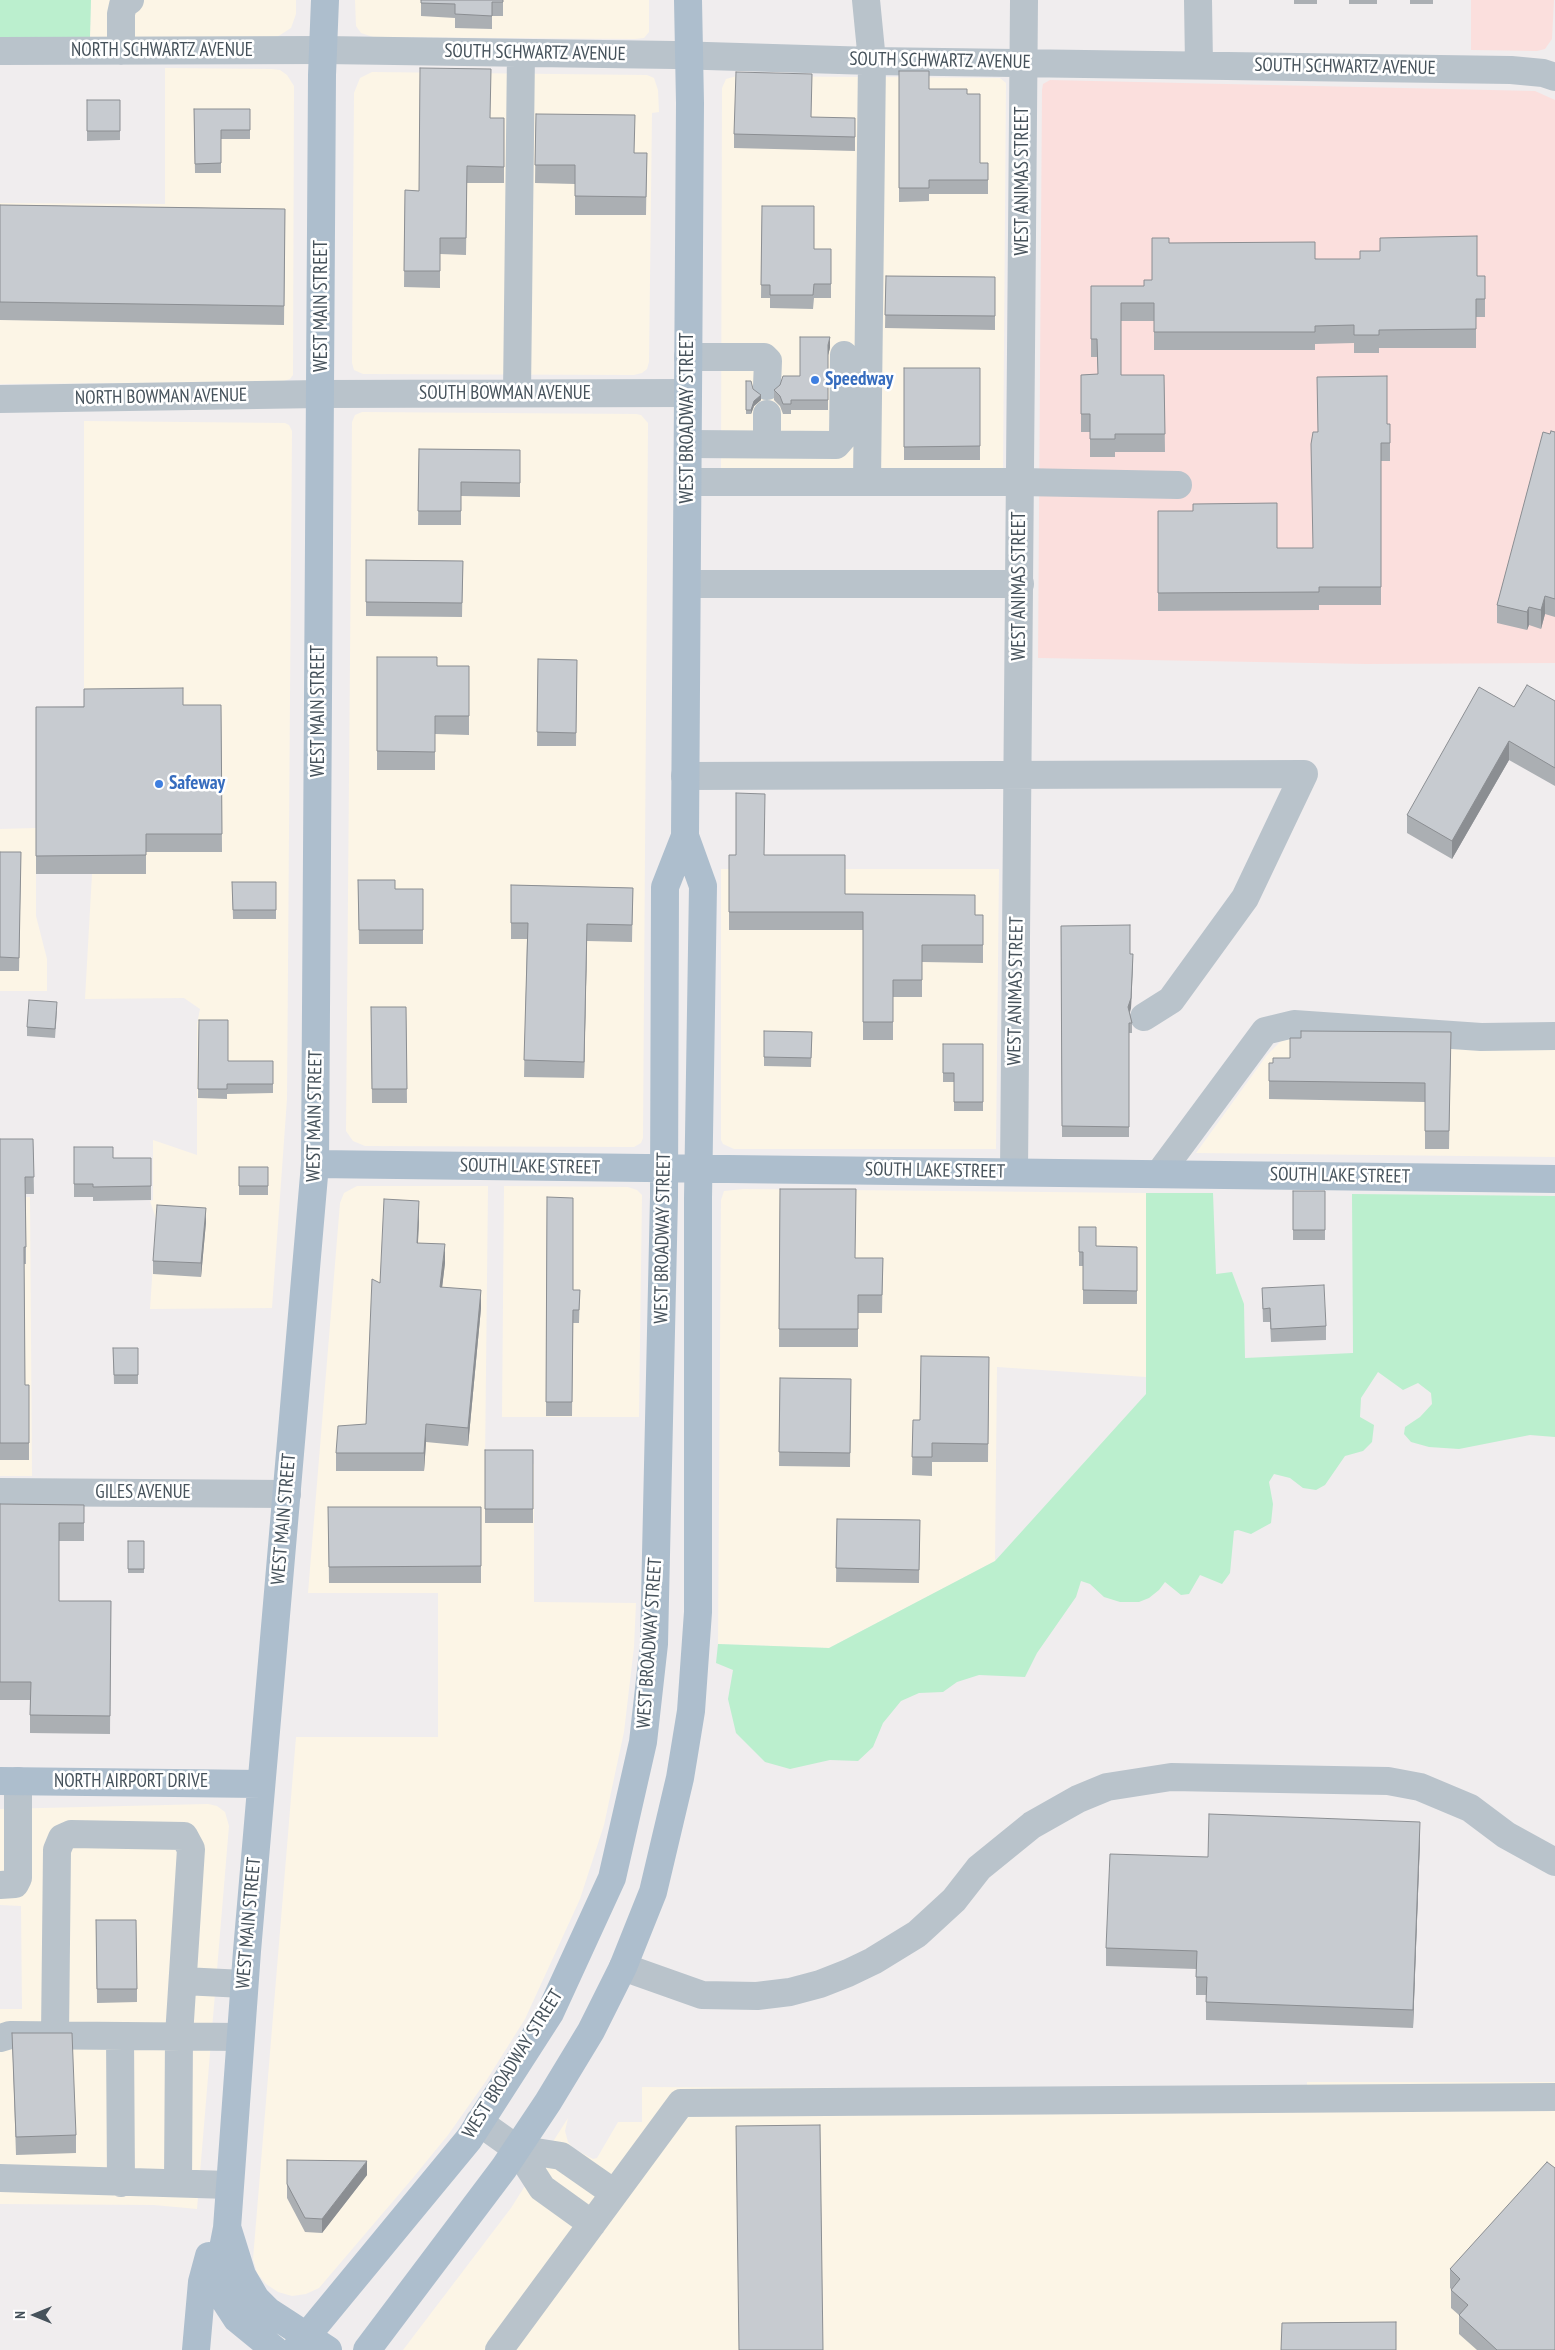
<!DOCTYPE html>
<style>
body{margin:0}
#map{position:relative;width:1555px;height:2350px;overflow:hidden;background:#f0edee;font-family:"PT Sans Narrow",sans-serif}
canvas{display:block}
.north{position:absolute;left:10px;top:2290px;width:50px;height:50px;-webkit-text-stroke:4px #fff;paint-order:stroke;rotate:270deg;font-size:14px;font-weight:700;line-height:20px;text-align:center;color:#46525b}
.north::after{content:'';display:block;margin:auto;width:18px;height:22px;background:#46525b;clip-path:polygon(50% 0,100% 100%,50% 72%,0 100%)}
</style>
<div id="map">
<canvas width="1555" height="2350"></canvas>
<div class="north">N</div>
</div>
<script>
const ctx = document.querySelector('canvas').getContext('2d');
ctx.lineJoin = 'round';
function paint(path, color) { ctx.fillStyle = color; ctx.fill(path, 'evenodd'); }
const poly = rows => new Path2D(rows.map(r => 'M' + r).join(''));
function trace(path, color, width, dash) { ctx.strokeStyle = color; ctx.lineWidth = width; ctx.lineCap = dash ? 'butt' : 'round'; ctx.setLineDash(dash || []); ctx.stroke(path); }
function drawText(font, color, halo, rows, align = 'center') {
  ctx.font = font + ' "PT Sans Narrow",sans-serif'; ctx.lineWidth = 5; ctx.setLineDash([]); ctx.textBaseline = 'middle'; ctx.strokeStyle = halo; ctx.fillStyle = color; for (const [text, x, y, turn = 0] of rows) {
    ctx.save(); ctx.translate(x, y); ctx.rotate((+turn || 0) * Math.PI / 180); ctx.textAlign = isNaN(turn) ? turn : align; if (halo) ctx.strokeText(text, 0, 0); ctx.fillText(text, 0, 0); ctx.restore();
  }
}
paint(poly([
 [91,0,296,0,296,14,291,28,277,37,90,37],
 [355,0,649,0,649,32,644,38,635,39,373,37,361,33,356,26],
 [165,68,272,69,280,70,287,75,294,86,293,375,290,379,281,382,0,384,0,203,165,204],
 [372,72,647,75,654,78,658,90,659,112,652,113,649,362,647,369,642,373,634,375,363,374,354,370,352,363,354,93,360,78],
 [737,76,860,77,858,471,721,471,722,88,726,79],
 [880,77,1000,78,1006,83,1003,474,873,472],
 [362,412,636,414,641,415,648,423,643,1138,641,1143,634,1147,365,1146,353,1141,346,1131,352,422,355,415],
 [84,421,285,423,289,425,292,431,287,1099,272,1308,150,1309,156,1219,150,1201,153,1200,153,1140,197,1155,197,1024,200,1009,184,998,85,999,92,874,36,874,36,916,47,959,47,991,0,991,0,829,36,828,36,725,84,725],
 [721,869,999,869,996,1149,734,1149,723,1144,721,1140],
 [1298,1037,1555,1043,1555,1157,1196,1153,1267,1055,1281,1041],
 [357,1186,488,1186,485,1463,534,1464,534,1602,636,1603,634,1647,624,1732,604,1825,580,1899,525,2019,486,2081,448,2135,412,2179,319,2288,306,2294,292,2296,278,2292,266,2284,257,2273,253,2259,296,1737,438,1737,438,1593,308,1593,340,1203,344,1193],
 [504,1186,628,1187,637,1190,642,1195,639,1417,502,1417],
 [743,1189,1146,1193,1146,1377,997,1367,995,1561,829,1648,718,1644,721,1200,724,1191],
 [30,1197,32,1476,0,1476,0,1198],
 [208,1804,217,1806,225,1812,229,1826,197,2209,154,2205,0,2204,0,2009,22,2009,21,1906,0,1905,0,1809],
 [1307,2082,1555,2082,1555,2350,403,2350,511,2208,568,2118,565,2131,568,2142,574,2149,593,2159,597,2158,618,2122,642,2122,642,2087,1307,2090]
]), '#fcf5e6');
paint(poly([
 [1471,0,1554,0,1552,39,1545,49,1537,51,1471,50],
 [1050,80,1535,91,1555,100,1555,663,1366,664,1038,658,1042,90,1043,84]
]), '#fbdfdd');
paint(poly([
 [0,0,91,0,90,37,0,37],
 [1146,1193,1213,1193,1216,1274,1232,1272,1244,1304,1245,1358,1353,1353,1352,1194,1555,1196,1555,1437,1530,1435,1459,1449,1429,1447,1411,1442,1404,1434,1405,1427,1420,1417,1432,1404,1431,1393,1418,1383,1403,1390,1378,1372,1361,1398,1360,1417,1374,1425,1372,1442,1363,1451,1345,1456,1325,1485,1316,1490,1303,1488,1290,1478,1274,1474,1269,1482,1273,1504,1271,1523,1251,1534,1238,1530,1234,1531,1230,1573,1222,1584,1200,1575,1189,1594,1181,1595,1165,1582,1159,1590,1149,1598,1139,1602,1120,1602,1104,1597,1090,1584,1081,1581,1076,1597,1037,1653,1025,1677,979,1675,957,1682,943,1692,919,1693,901,1701,883,1723,873,1747,858,1761,830,1760,790,1769,765,1762,736,1733,728,1699,733,1670,716,1663,718,1644,829,1648,995,1561,1146,1394]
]), '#bbefce');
trace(poly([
 [866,0,872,61,867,481],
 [1198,0,1199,64],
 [0,51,324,50,674,55,872,61,1511,70,1543,73,1555,77],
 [121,51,121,14,123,5,130,0],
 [688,357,764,357,768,361,767,386],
 [517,393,521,53],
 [0,399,321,394,688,393],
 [767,414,767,444],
 [688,444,836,445,843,437,844,355],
 [688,482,1021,482,1178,485],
 [687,584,1020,584],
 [685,776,1304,774,1245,898,1171,1000,1144,1017],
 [1014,1172,1024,0],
 [1159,1174,1265,1031,1294,1024,1481,1037,1555,1036],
 [0,1492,287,1494],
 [0,1885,15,1884,18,1878,18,1781],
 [623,1967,702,1995,757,1996,790,1992,820,1984,848,1973,873,1961,917,1934,954,1900,979,1868,1032,1825,1078,1799,1107,1787,1171,1777,1388,1781,1420,1787,1470,1808,1506,1835,1555,1862],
 [183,1981,244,1984],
 [55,2035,57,1850,62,1838,71,1834,184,1836,191,1849,179,2036,178,2183],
 [120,2036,121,2183],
 [0,2038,10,2035,240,2037],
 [479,2122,517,2149,542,2188,592,2224],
 [517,2149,561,2156,614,2193],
 [0,2178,229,2185],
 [499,2350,681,2103,1555,2097]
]), '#b9c3cb', 28);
trace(poly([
 [315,1164,1555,1179],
 [0,1781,261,1784],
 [228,2230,242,2275,256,2299,268,2311,328,2350],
 [196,2350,202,2282,209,2256],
 [275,2350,237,2319,224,2299,218,2274,227,2228,247,1951,315,1164,322,75,325,0],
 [295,2350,469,2139,550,2013,612,1878,643,1742,654,1644,664,1197,665,887,685,836],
 [367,2350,504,2168,548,2102,591,2031,623,1967,653,1892,680,1778,691,1711,698,1612,698,1198,703,886,685,836,690,103,688,0]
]), '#adbecd', 28);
paint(poly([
 [421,0,503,0,503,16,492,16,492,29,455,28,455,18,421,16],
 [1294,0,1317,0,1317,4,1294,4],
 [1349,0,1377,0,1377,4,1349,4],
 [1410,0,1433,0,1433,4,1410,4],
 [899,71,929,89,967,94,980,163,988,163,988,194,929,194,929,201,899,202],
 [87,100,120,100,120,140,87,141],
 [194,109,250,109,250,139,221,139,221,173,195,173],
 [536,114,635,153,647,153,646,215,575,215,575,184,535,183],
 [811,117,855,132,855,151,734,148,734,134],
 [490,118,504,118,504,183,467,183,466,255,440,254,440,288,404,287,405,190,419,191],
 [0,205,285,209,284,325,0,320],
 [762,206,814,249,831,249,831,298,814,298,813,309,770,308,770,298,761,298],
 [1169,243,1477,276,1485,276,1485,317,1476,317,1476,348,1379,348,1379,353,1354,353,1354,343,1315,344,1315,350,1154,350,1154,321,1121,321,1121,375,1164,375,1165,452,1115,452,1115,457,1090,457,1090,432,1081,432,1081,375,1098,374,1097,357,1091,357,1091,286,1144,286,1152,280],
 [886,276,995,277,995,330,885,328],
 [830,348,828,355,828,410,791,410,791,414,783,414,780,406,774,400,774,390,800,376],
 [904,368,980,368,980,460,904,460],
 [746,381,753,389,761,400,754,406,751,414,746,414],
 [1387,424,1390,424,1390,461,1381,461,1381,605,1319,605,1319,610,1158,611,1158,511,1277,548,1313,548,1318,432],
 [1555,432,1555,617,1545,614,1541,629,1529,625,1527,630,1497,623,1497,605],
 [419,449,520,450,520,497,461,496,461,525,418,525],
 [366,560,463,561,462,617,366,616],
 [377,657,437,666,469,666,469,735,435,734,435,770,377,770],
 [538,659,577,660,576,746,537,746],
 [1555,701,1555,786,1509,760,1452,859,1407,833,1407,815,1514,707],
 [221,705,222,852,146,852,146,874,36,874,36,707],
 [0,852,21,852,19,971,0,971],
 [729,855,764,855,845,894,975,915,983,915,983,963,922,962,922,997,893,997,893,1040,863,1040,863,930,729,930],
 [358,880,395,889,423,889,423,944,359,944],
 [232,882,276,882,276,919,233,919],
 [511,885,633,888,632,942,587,941,584,1078,524,1077,527,939,511,939],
 [1061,926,1133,965,1131,1008,1130,1013,1132,1023,1132,1033,1129,1033,1129,1137,1062,1137],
 [371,1007,406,1007,407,1103,372,1103],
 [57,1011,55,1038,27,1036,27,1027],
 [199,1020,228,1061,273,1061,273,1093,227,1094,227,1099,198,1098],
 [764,1031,812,1032,811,1067,764,1066],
 [1451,1032,1449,1149,1425,1149,1425,1102,1269,1099,1269,1081,1273,1063,1290,1058,1301,1038],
 [943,1044,983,1044,983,1111,954,1111,954,1082,943,1082],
 [0,1139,33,1139,34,1194,26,1194,26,1264,24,1264,25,1385,29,1385,29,1460,0,1460],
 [74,1147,113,1158,151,1158,151,1200,93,1201,93,1197,74,1197],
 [239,1167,268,1167,268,1195,239,1195],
 [780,1189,855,1258,883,1258,882,1313,858,1313,858,1347,779,1347],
 [1293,1191,1325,1191,1325,1240,1293,1240],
 [547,1197,573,1290,580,1290,579,1323,573,1323,572,1416,546,1416],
 [419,1219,418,1243,445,1263,442,1287,481,1308,468,1446,426,1442,424,1471,336,1471,336,1453,366,1424,380,1283],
 [206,1222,201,1277,153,1274,153,1261],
 [1079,1227,1096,1246,1137,1247,1137,1304,1083,1304,1083,1266,1079,1266],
 [1262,1288,1326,1326,1326,1340,1271,1342,1270,1322,1263,1322],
 [113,1348,138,1348,138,1384,114,1384],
 [989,1357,988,1462,932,1462,932,1476,912,1475,913,1420,920,1420],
 [780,1378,851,1379,850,1467,779,1466],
 [485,1450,533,1450,533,1523,485,1523],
 [0,1504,84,1505,84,1541,59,1541,59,1601,111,1601,110,1734,30,1733,30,1700,0,1700],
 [328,1507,481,1507,481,1583,329,1583],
 [837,1519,920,1520,919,1583,836,1582],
 [128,1541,144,1541,144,1573,128,1573],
 [1420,1840,1413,2028,1206,2020,1206,1995,1196,1995,1196,1969,1106,1966,1106,1948,1208,1857],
 [96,1920,137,1989,137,2002,97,2003],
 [12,2033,76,2135,76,2153,16,2155],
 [287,2160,367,2175,322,2233,305,2232,287,2198],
 [1450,2269,1555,2350,1477,2350,1459,2334,1459,2315,1451,2308,1451,2289,1450,2288]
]), '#abafb3');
paint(poly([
 [830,337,830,348,828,355,828,410,828,345],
 [761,395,761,400,754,406,751,414,751,410,754,401],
 [1545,596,1545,614,1541,629,1541,610],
 [1529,607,1529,625,1527,630,1527,612],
 [1509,741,1509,760,1452,859,1452,841],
 [587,924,587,941,584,1078,584,1062],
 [1133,954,1131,1008,1128,1017,1128,1007],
 [419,1201,419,1219,417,1261,417,1243],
 [206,1208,206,1222,201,1277,201,1263],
 [445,1244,445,1263,440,1305,440,1287],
 [481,1290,481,1308,468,1446,468,1428],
 [426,1424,426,1442,424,1471,424,1453],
 [1420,1822,1420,1840,1413,2028,1413,2010],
 [367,2161,367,2175,322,2233,322,2219]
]), '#8b8e92');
const building = poly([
 [421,0,503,0,503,2,492,2,492,16,455,14,455,4,421,3,421,0],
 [420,68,491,69,490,118,504,118,504,167,467,166,466,238,440,238,440,271,404,271,405,190,419,191,420,68],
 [899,71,929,71,929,89,967,89,967,94,980,94,980,163,988,163,988,180,929,180,929,188,899,188,899,71],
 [736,72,812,74,811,117,855,118,855,137,734,134,736,72],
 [87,100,120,100,120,131,87,131,87,100],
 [194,109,250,109,250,130,221,130,221,163,195,164,194,109],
 [536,114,635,115,634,153,647,153,646,197,575,196,575,165,535,165,536,114],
 [0,205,285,209,284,306,0,302,0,205],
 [762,206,814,206,814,249,831,249,831,284,814,284,813,295,770,295,770,285,761,285,762,206],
 [1477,236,1477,276,1485,276,1485,299,1476,299,1476,329,1379,330,1379,335,1354,335,1354,325,1315,326,1315,332,1154,332,1154,303,1121,303,1121,375,1164,375,1165,434,1115,434,1115,439,1090,439,1090,414,1081,414,1081,375,1098,374,1097,339,1091,339,1091,286,1144,286,1144,280,1152,280,1152,238,1169,238,1169,243,1315,242,1315,259,1360,259,1360,251,1380,251,1380,238,1477,236],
 [886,276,995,277,995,316,885,315,886,276],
 [800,337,830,337,828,345,828,400,791,400,791,404,783,404,780,396,774,390,780,385,783,376,800,376,800,337],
 [904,368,980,368,980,446,904,447,904,368],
 [1387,376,1387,424,1390,424,1390,443,1381,443,1381,587,1319,587,1319,592,1158,593,1158,511,1193,511,1193,504,1277,503,1277,548,1313,548,1311,444,1313,432,1318,432,1317,377,1387,376],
 [746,381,751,381,753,389,761,395,754,401,751,410,746,410,746,381],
 [1551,431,1555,432,1555,599,1545,596,1541,610,1529,607,1527,612,1497,605,1543,432,1550,434,1551,431],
 [419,449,520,450,520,483,461,482,461,511,418,511,419,449],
 [366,560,463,561,462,603,366,602,366,560],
 [377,657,437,657,437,666,469,666,469,716,435,716,435,752,377,751,377,657],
 [538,659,577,660,576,733,537,732,538,659],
 [1527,685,1555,701,1555,768,1509,741,1452,841,1407,815,1479,687,1514,707,1527,685],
 [183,688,183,705,221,705,222,834,146,834,146,855,36,856,36,707,84,707,84,689,183,688],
 [736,793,765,794,764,855,845,855,845,894,975,895,975,915,983,915,983,945,922,945,922,980,893,980,893,1022,863,1022,863,912,729,912,729,855,736,855,736,793],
 [0,852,21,852,19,958,0,957,0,852],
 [358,880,395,880,395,889,423,889,423,930,359,930,358,880],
 [232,882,276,882,276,910,233,910,232,882],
 [511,885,633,888,632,925,587,924,584,1062,524,1060,528,923,511,923,511,885],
 [1130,925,1130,954,1133,954,1131,998,1128,1007,1132,1023,1129,1023,1129,1127,1062,1126,1061,926,1130,925],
 [29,1000,57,1002,55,1029,27,1027,29,1000],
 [371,1007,406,1007,407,1089,372,1089,371,1007],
 [199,1020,228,1020,228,1061,273,1061,273,1084,227,1084,227,1089,198,1089,199,1020],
 [764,1031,812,1032,811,1058,764,1057,764,1031],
 [1301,1031,1451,1032,1449,1131,1425,1131,1425,1083,1269,1081,1269,1063,1273,1063,1273,1058,1290,1058,1290,1038,1301,1038,1301,1031],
 [943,1044,983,1044,983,1102,954,1102,954,1073,943,1073,943,1044],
 [0,1139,33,1139,34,1177,25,1177,26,1247,24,1247,25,1385,29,1385,29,1443,0,1443,0,1139],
 [74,1147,113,1147,113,1158,151,1158,151,1186,93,1187,93,1184,74,1184,74,1147],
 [239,1167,268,1167,268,1186,239,1186,239,1167],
 [780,1189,856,1189,855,1258,883,1258,882,1295,858,1295,858,1329,779,1329,780,1189],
 [1293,1191,1325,1191,1325,1230,1293,1230,1293,1191],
 [547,1197,573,1198,573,1290,580,1290,579,1310,573,1310,572,1402,546,1402,547,1197],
 [384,1199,419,1201,417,1243,445,1244,440,1287,481,1290,468,1428,426,1424,424,1453,336,1453,338,1426,366,1424,372,1279,380,1283,384,1199],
 [157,1205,206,1208,201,1263,153,1261,157,1205],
 [1079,1227,1096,1227,1096,1246,1137,1247,1137,1291,1083,1290,1083,1252,1079,1252,1079,1227],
 [1324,1285,1326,1326,1271,1329,1270,1308,1263,1309,1262,1288,1324,1285],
 [113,1348,138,1348,138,1375,114,1375,113,1348],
 [921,1356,989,1357,988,1444,932,1443,932,1457,912,1457,913,1420,920,1420,921,1356],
 [780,1378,851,1379,850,1453,779,1452,780,1378],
 [485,1450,533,1450,533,1509,485,1509,485,1450],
 [0,1504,84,1505,84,1523,59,1523,59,1601,111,1601,110,1716,30,1715,31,1682,0,1682,0,1504],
 [328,1507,481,1507,481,1566,329,1567,328,1507],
 [837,1519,920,1520,919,1570,836,1568,837,1519],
 [128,1541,144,1541,144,1569,128,1569,128,1541],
 [1209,1814,1420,1822,1413,2010,1206,2002,1207,1977,1196,1977,1197,1951,1106,1948,1110,1854,1208,1857,1209,1814],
 [96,1920,136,1920,137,1989,97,1989,96,1920],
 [12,2033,72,2033,76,2135,16,2137,12,2033],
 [820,2125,823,2350,739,2350,736,2126,820,2125],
 [287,2160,367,2161,322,2219,305,2218,287,2184,287,2160],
 [1547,2162,1555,2168,1555,2350,1497,2350,1459,2315,1468,2305,1451,2290,1460,2279,1450,2269,1547,2162],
 [1396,2322,1396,2350,1281,2350,1282,2323,1396,2322]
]);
paint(building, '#c7cbd0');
trace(building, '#8b8e92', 1);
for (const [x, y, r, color] of [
 [815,380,5,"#3f7fe0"],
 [159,784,5,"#3f7fe0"]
]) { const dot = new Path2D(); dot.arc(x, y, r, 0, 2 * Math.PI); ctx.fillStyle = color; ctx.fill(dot); trace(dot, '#fff', 2); }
drawText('19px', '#46525b', '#fff', [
 ["NORTH SCHWARTZ AVENUE",162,51],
 ["SOUTH SCHWARTZ AVENUE",535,53,1],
 ["SOUTH SCHWARTZ AVENUE",940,61,1],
 ["SOUTH SCHWARTZ AVENUE",1345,67,1],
 ["WEST ANIMAS STREET",1023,181,-90],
 ["WEST MAIN STREET",322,306,-90],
 ["SOUTH BOWMAN AVENUE",505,394],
 ["NORTH BOWMAN AVENUE",161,397,-1],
 ["WEST BROADWAY STREET",688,418,-90],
 ["WEST ANIMAS STREET",1020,586,-90],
 ["WEST MAIN STREET",319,711,-90],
 ["WEST ANIMAS STREET",1016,991,-89],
 ["WEST MAIN STREET",315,1116,-89],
 ["SOUTH LAKE STREET",530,1167,1],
 ["SOUTH LAKE STREET",935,1171,1],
 ["SOUTH LAKE STREET",1340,1176,1],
 ["WEST BROADWAY STREET",663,1238,-89],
 ["GILES AVENUE",143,1493],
 ["WEST MAIN STREET",284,1519,-85],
 ["WEST BROADWAY STREET",650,1643,-86],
 ["NORTH AIRPORT DRIVE",131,1782],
 ["WEST MAIN STREET",249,1923,-85],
 ["WEST BROADWAY STREET",513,2064,-58]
]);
drawText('bold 19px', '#366cbe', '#fff', [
 ["Speedway",825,380],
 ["Safeway",169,784]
], 'left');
</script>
